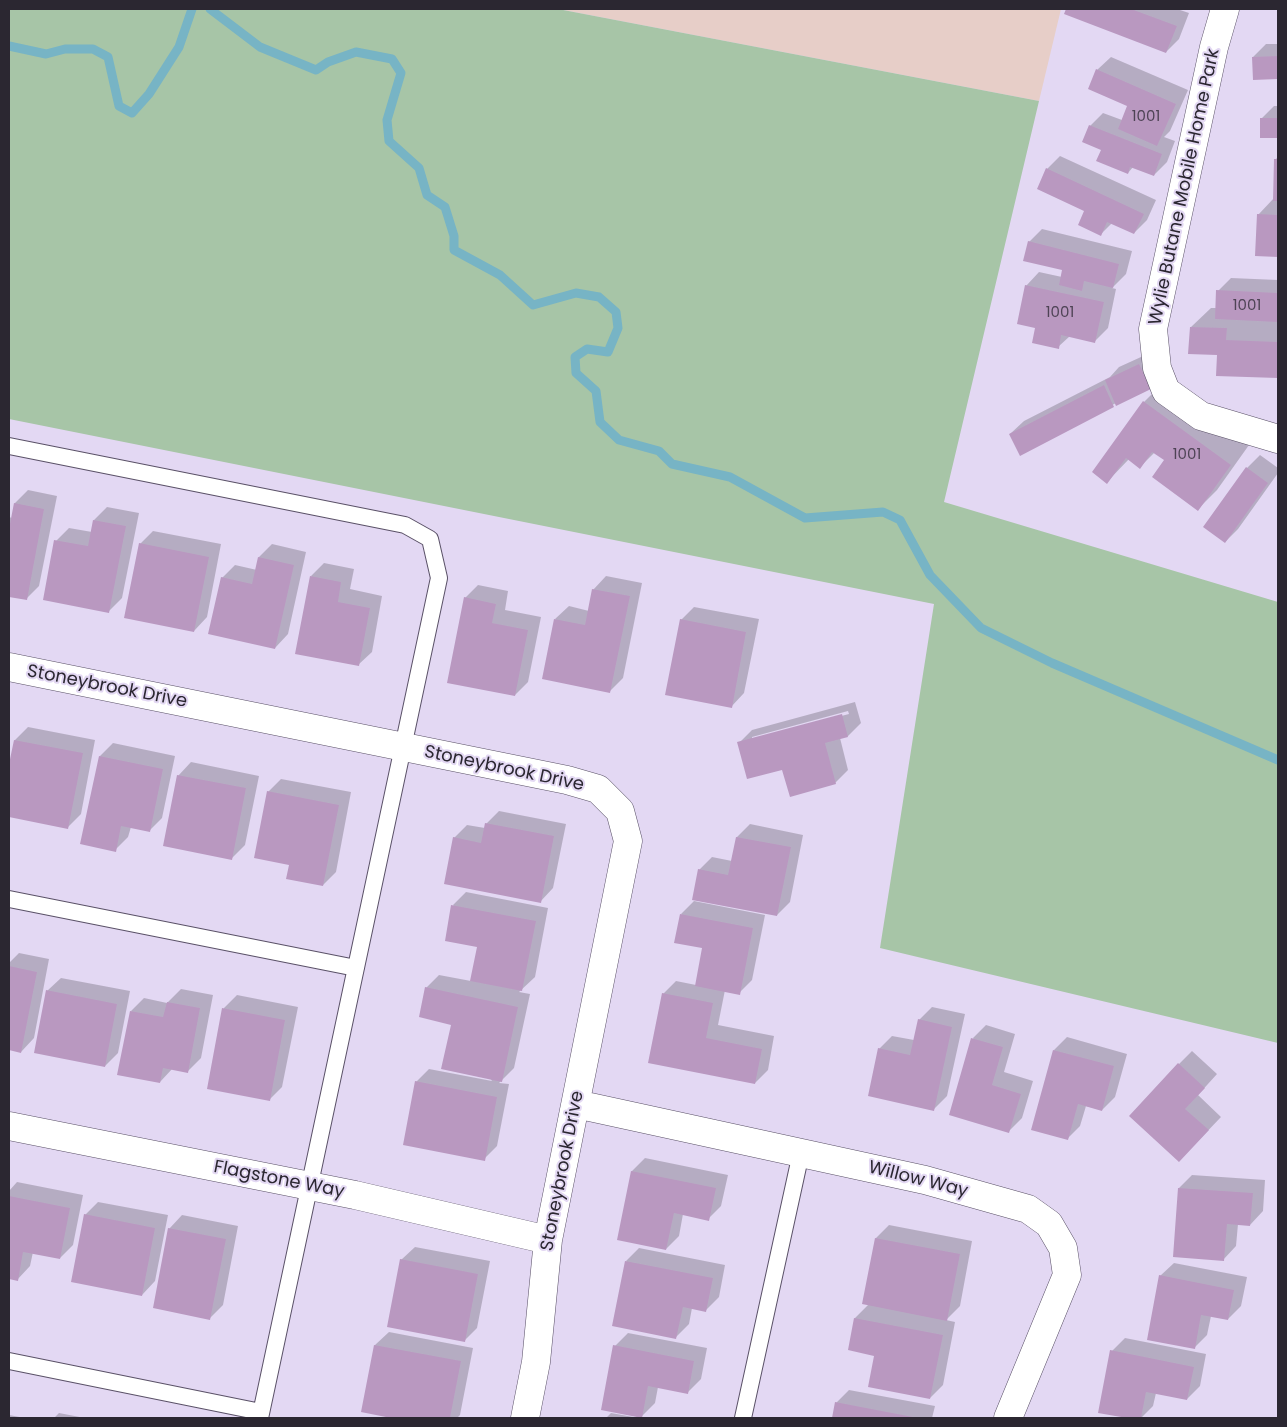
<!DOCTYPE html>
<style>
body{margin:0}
#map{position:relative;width:1287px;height:1427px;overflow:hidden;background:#e3d8f3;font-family:Poppins,sans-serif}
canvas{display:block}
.frame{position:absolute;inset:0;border:10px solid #2b2731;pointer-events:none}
</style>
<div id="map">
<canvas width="1287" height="1427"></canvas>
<div class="frame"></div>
</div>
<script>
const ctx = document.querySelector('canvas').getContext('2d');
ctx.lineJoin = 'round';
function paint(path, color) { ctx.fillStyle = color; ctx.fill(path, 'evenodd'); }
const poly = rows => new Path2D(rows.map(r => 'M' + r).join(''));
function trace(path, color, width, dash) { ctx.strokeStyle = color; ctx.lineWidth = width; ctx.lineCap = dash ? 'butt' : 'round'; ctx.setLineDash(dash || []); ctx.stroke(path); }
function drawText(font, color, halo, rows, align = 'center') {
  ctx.font = font + ' Poppins,sans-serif'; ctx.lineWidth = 4; ctx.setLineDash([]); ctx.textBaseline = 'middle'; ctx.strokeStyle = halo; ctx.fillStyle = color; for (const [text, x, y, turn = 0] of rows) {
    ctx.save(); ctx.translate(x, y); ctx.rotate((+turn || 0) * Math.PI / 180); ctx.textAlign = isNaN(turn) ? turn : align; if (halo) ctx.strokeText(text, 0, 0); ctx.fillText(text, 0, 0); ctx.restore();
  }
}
paint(poly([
 [558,9,1061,9,1039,101]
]), '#e7cec8');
paint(poly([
 [9,9,558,9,1039,101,944,502,1278,602,1278,1043,880,948,934,604,9,419]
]), '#a7c5a7');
paint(poly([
 [1068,9,1177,9,1189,13,1179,39,1166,52,1066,14],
 [1266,44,1278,44,1278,78,1254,79,1253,57],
 [1111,57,1188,90,1170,131,1164,137,1175,141,1167,162,1154,175,1133,167,1128,173,1103,149,1090,126,1103,113,1122,120,1129,105,1097,70],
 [1274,106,1278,106,1278,137,1261,137,1261,119],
 [1060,156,1156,200,1147,220,1134,233,1112,223,1101,234,1086,210,1047,169],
 [1278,157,1278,256,1256,255,1258,215,1274,198,1275,160],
 [1042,229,1132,251,1126,274,1112,288,1116,289,1108,328,1095,341,1070,336,1058,347,1036,327,1026,286,1039,272,1062,277,1064,269,1029,242],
 [1231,278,1278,280,1278,377,1217,375,1219,354,1191,327,1211,308,1217,308,1218,291],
 [1152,352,1150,388,1116,403,1021,454,1010,434,1024,421,1110,377,1119,367],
 [1163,383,1249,445,1217,490,1198,509,1165,460,1155,452,1140,467,1129,459,1107,482,1144,402],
 [1260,455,1278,468,1278,473,1238,529,1225,542,1247,468],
 [28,490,57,496,39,586,26,599,9,595,9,517,12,518,15,503],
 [107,507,139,513,122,598,109,611,56,541,69,528,92,532,94,520],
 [153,531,221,544,207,617,194,631,140,544],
 [272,544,306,552,288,634,275,648,222,578,235,565,257,570,259,557],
 [324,563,354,569,350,589,382,596,372,652,358,665,311,576],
 [606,576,642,583,623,678,610,691,555,619,569,606,589,611,593,590],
 [478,585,508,591,505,610,541,617,528,682,515,695,465,598],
 [694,607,759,619,744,693,731,707,681,620],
 [855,702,861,723,848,736,840,738,848,770,835,783,783,768,739,743,752,730],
 [848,711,849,714,752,739,752,737],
 [28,727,95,740,81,814,68,827,9,816,9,771,15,740],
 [113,743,175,756,162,818,149,831,131,827,128,837,115,850,100,756],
 [191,762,259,776,245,845,232,858,178,776],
 [281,779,351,792,336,872,323,885,291,864,268,792],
 [499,811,566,824,553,888,540,902,454,838,467,825,485,828,486,824],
 [750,824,803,835,790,902,777,915,699,870,712,857,732,861,737,837],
 [466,892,548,908,535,977,519,992,530,994,514,1068,499,1083,509,1084,497,1146,484,1159,416,1082,429,1069,492,1081,426,988,439,975,471,981,478,946,453,905],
 [694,901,765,915,752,980,739,993,725,990,718,1025,774,1036,768,1070,755,1083,650,1062,663,994,676,981,696,985,703,947,681,914],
 [19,953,49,959,34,1038,21,1052,9,1049,9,963],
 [61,978,130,991,118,1053,105,1066,47,991],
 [181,989,213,995,201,1058,188,1071,173,1068,160,1082,131,1011,144,998,167,1003],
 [237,995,298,1007,282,1087,269,1100,208,1088,224,1008],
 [932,1007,965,1014,947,1096,933,1110,879,1049,892,1036,914,1040,919,1020],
 [986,1025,1015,1034,1004,1072,1033,1081,1022,1118,1009,1131,973,1038],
 [1067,1037,1127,1054,1115,1097,1102,1110,1086,1106,1080,1126,1067,1139,1054,1050],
 [1192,1051,1217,1074,1198,1095,1221,1117,1179,1161,1179,1064],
 [645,1158,728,1175,721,1206,708,1219,683,1214,679,1236,666,1249,618,1239,632,1171],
 [1192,1175,1265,1180,1263,1211,1250,1225,1238,1224,1236,1246,1223,1260,1179,1188],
 [17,1182,83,1195,73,1245,60,1258,33,1252,30,1266,17,1280,9,1278,9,1191],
 [98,1202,168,1215,155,1281,142,1295,85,1215],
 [182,1215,238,1226,223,1305,210,1318,169,1229],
 [889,1225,972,1241,960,1306,946,1320,955,1322,943,1385,930,1398,875,1355,849,1349,855,1318,869,1304,876,1238],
 [415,1247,490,1261,477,1328,464,1341,401,1260],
 [639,1248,725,1265,719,1297,706,1310,692,1308,689,1324,676,1337,626,1261],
 [1174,1263,1247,1277,1241,1306,1228,1319,1211,1316,1207,1335,1194,1348,1160,1276],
 [389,1332,473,1348,460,1415,457,1418,398,1418,363,1411,375,1345],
 [628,1333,707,1348,701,1379,688,1392,658,1387,655,1403,642,1416,615,1346],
 [1125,1338,1206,1354,1200,1386,1187,1399,1156,1393,1153,1406,1141,1418,1100,1412,1112,1351],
 [849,1390,935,1406,932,1418,833,1418,836,1403],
 [59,1413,85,1418,54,1418],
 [611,1413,639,1418,606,1418],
 [9,1415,25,1418,9,1418]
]), '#0003');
trace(poly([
 [210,9,260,47,316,70,328,62,356,52,392,59,401,73,387,120,389,141,419,168,427,195,445,207,454,236,454,250,500,275,533,305,576,293,599,297,616,312,618,328,608,352,587,349,575,357,576,373,596,391,600,422,619,440,659,451,672,464,730,477,805,518,883,512,900,520,930,575,981,628,1052,663,1278,760],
 [9,46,46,54,65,49,93,49,108,57,119,106,132,113,149,94,179,47,192,9]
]), '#77b4c5', 9);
paint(poly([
 [1066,9,1131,9,1177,26,1166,53,1064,14],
 [1278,56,1278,79,1253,80,1252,57],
 [1096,69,1176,104,1157,146,1118,129,1127,106,1088,89],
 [1260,118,1278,118,1278,138,1260,138],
 [1089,125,1162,154,1154,176,1130,167,1128,174,1096,161,1101,150,1082,142],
 [1274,159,1278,159,1278,201,1273,201],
 [1046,168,1144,214,1134,234,1107,222,1101,236,1078,225,1084,211,1037,189],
 [1257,214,1278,215,1278,257,1255,256],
 [1028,241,1119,264,1113,288,1084,281,1082,291,1059,285,1062,270,1023,261],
 [1025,285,1104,302,1095,343,1061,335,1059,349,1032,343,1035,328,1017,324],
 [1216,290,1278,293,1278,322,1215,319],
 [1190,327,1227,328,1226,340,1278,342,1278,378,1216,376,1217,355,1188,354],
 [1139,364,1151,389,1116,406,1105,380],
 [1104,385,1114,407,1020,456,1009,434],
 [1143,401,1231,465,1198,511,1152,477,1164,460,1152,452,1140,469,1126,458,1107,484,1092,472],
 [1246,467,1268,483,1225,543,1203,527],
 [14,503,44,509,27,600,9,597,9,529],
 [93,520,126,526,109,613,43,600,54,540,88,546],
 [139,543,209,557,194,632,124,618],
 [258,557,294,565,275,649,208,634,221,577,252,584],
 [310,576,341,582,338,602,370,608,359,666,295,654],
 [592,589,630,596,610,693,542,679,554,619,585,625],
 [464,597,496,604,492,623,528,630,515,696,447,683],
 [680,619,746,632,732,708,665,695],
 [842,714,848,737,825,743,836,784,790,797,782,770,747,779,737,742],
 [14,740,83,753,68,829,9,817,9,764],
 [99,756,163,769,150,832,121,826,116,852,80,844],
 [177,775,246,788,232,860,163,846],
 [267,791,339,805,323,886,286,879,289,865,254,858],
 [485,823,554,836,541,903,444,884,453,837,481,843],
 [736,837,791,847,777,916,692,900,698,869,728,875],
 [451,905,536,921,522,991,470,981,477,947,445,941],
 [680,914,753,928,740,995,695,986,702,948,674,943],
 [9,966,37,972,21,1053,9,1050],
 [425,987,518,1007,502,1082,441,1069,451,1025,419,1017],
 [46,990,117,1004,105,1067,34,1053],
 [662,993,713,1003,706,1038,762,1049,755,1084,648,1063],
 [167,1002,200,1008,188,1073,163,1068,160,1083,117,1075,130,1011,163,1017],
 [222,1008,285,1020,270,1101,207,1089],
 [918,1019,952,1027,934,1111,868,1096,878,1048,910,1055],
 [971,1038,1003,1047,992,1085,1021,1094,1009,1133,949,1115],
 [1053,1050,1114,1066,1102,1111,1078,1104,1068,1140,1031,1130],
 [1178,1063,1205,1088,1185,1109,1209,1130,1179,1162,1129,1116],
 [415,1081,497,1097,485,1161,403,1145],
 [631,1171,716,1188,709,1221,674,1213,666,1250,617,1240],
 [1178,1188,1253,1193,1250,1226,1227,1224,1224,1261,1173,1257],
 [9,1196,70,1208,60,1259,23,1252,18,1281,9,1279],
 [84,1214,155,1228,142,1296,71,1282],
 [168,1228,226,1239,210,1320,153,1308],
 [875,1238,960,1254,947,1321,862,1304],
 [400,1259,478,1274,465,1342,387,1327],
 [625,1261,713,1278,706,1312,683,1307,676,1339,612,1326],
 [1159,1275,1234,1290,1228,1320,1201,1315,1195,1349,1147,1340],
 [854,1318,943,1335,930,1399,868,1387,874,1356,848,1350],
 [374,1345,461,1361,450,1418,391,1418,361,1412],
 [613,1345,694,1361,688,1394,648,1386,642,1418,601,1410],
 [1110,1350,1194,1367,1187,1400,1146,1392,1141,1418,1127,1418,1098,1413],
 [835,1402,913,1417,913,1418,832,1418]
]), '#b998c0');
const lane = poly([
 [9,446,405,525,430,539,439,578,260,1418],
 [9,899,356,968],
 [9,1361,261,1412],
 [743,1418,801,1153]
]);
const street = poly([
 [1225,9,1214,47,1153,329,1157,368,1166,391,1201,416,1278,439],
 [9,667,567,780,598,789,620,811,628,841,548,1240,536,1362,525,1418],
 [576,1104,925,1180,1028,1209,1049,1224,1063,1248,1067,1275,1008,1418],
 [9,1126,355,1195,548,1240]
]);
trace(lane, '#5a5167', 18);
trace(street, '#5a5167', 29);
trace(lane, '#fff', 16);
trace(street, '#fff', 28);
drawText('15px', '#4e4355', null, [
 ["1001",1146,117],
 ["1001",1247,306],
 ["1001",1060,313],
 ["1001",1187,455]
]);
drawText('18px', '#2b2731', '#e3d8f3', [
 ["Wylie Butane Mobile Home Park",1185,187,-78],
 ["Stoneybrook Drive",107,687,11],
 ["Stoneybrook Drive",504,769,12],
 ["Stoneybrook Drive",563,1171,-79],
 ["Flagstone Way",279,1180,11],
 ["Willow Way",918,1180,14]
]);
</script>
